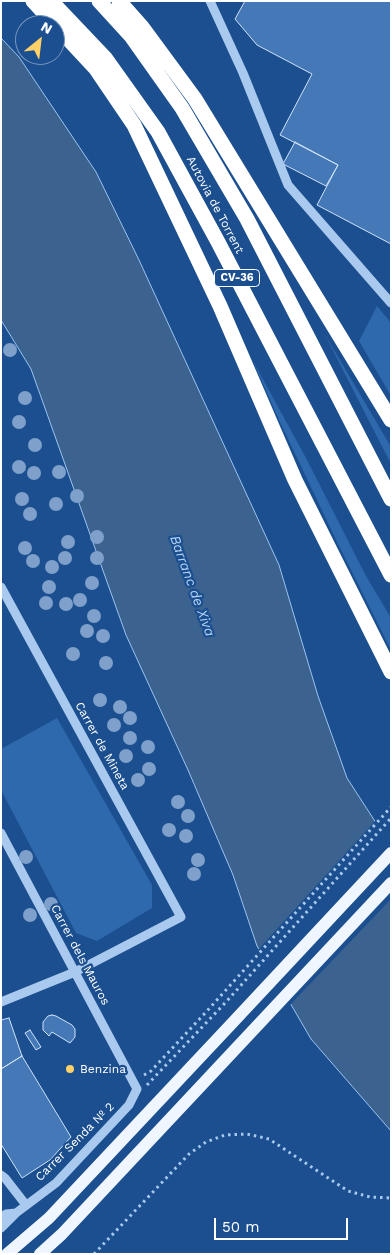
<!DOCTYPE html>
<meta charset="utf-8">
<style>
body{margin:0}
#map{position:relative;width:392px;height:1255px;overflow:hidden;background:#1b4f8f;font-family:"Work Sans",sans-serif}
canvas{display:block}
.frame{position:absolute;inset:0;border:2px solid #fff;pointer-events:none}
.north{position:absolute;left:15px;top:15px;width:50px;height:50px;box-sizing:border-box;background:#1b4f8f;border:1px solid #7695bc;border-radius:50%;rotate:29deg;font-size:14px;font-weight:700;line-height:20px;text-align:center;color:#fff}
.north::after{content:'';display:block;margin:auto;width:18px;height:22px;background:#ffd166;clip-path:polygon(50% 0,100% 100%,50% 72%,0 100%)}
.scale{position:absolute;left:214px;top:1218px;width:134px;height:22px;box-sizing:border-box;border:2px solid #fff;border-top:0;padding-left:6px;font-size:15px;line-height:18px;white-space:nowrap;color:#fff;-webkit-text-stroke:4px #1b4f8f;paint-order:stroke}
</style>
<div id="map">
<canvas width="392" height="1255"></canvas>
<div class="frame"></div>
<div class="north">N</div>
<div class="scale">50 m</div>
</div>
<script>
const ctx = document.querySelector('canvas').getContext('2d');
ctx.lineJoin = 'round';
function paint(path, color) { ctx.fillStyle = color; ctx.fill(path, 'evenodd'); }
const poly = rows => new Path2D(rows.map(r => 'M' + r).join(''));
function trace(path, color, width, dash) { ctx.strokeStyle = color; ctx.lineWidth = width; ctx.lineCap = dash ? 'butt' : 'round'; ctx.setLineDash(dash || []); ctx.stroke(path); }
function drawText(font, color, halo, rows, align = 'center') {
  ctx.font = font + ' "Work Sans",sans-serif'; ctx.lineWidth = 4.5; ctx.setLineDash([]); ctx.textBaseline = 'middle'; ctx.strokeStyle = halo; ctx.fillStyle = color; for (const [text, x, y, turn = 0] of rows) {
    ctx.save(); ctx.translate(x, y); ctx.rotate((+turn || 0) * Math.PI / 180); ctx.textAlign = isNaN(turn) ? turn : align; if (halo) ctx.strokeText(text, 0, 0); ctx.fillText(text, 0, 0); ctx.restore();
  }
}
paint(poly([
 [377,306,391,323,391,396,359,341],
 [324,333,391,447,391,464],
 [253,361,306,458,366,576,391,618,391,650,338,544,279,420],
 [57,718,152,885,152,908,97,941,76,933,1,790,1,749]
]), '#2e69ad');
const water = poly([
 [1,38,19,57,96,172,139,260,279,565,318,696,347,778,391,846,391,1131,311,1039,257,946,233,875,188,770,126,635,31,369,1,320,1,38]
]);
paint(water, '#3c6290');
trace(water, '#9cc4f0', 1);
paint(poly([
 [376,820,391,842,391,899,289,1006,257,951]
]), '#1b4f8f');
const building = poly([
 [245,1,391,1,391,244,317,205,338,165,280,135,312,74,257,45,235,19,245,1],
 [295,142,338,165,326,186,283,164,295,142],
 [52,1015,56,1016,72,1025,75,1029,75,1037,70,1043,52,1032,49,1036,43,1030,43,1022,48,1016,52,1015],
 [9,1018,22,1056,1,1069,1,1020,9,1018],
 [30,1030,41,1047,36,1050,25,1033,30,1030],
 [22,1056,71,1137,50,1160,22,1178,1,1144,1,1069,22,1056]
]);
paint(building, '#4478b7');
trace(building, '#cfe3fa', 1);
trace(poly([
 [144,1075,151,1071,207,1011,391,807],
 [147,1085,226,1002,391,818],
 [94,1254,189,1154,206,1142,225,1135,247,1134,269,1139,348,1191,370,1197,391,1198]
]), '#a9c9ee', 3, [2.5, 4]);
trace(poly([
 [210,1,243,73,288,185,391,303],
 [1,587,181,917,75,972,1,1002],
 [1,833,137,1089,129,1105,56,1183,16,1213,1,1228],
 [1,1175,5,1178,26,1205],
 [1,1217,6,1214,16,1213]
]), '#a9c9ee', 9);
trace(poly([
 [7,1254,49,1218,236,1019,391,853],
 [40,1254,62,1234,391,883]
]), '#f0f6ff', 12);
trace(poly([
 [33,1,55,25],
 [51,1,106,59,158,132,218,242,391,575],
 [99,1,131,36,182,108,247,219,391,499],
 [119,1,142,27,195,99,391,420],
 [55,25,96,69,134,125,220,306,295,480,391,672]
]), '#fff', 15);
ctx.fillStyle = '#7ea0ca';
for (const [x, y] of [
 [10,350],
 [25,398],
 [19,422],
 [35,445],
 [19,467],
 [59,472],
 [34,473],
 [77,496],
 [22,499],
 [56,504],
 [30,514],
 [97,537],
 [68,542],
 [25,548],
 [65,558],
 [97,558],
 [33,561],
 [52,567],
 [92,583],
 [49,587],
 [80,600],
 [46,603],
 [66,604],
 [94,616],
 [87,631],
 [103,636],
 [73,654],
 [106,663],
 [100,700],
 [120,707],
 [130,718],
 [114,725],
 [130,738],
 [148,747],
 [126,756],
 [149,769],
 [138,780],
 [178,802],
 [188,816],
 [169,830],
 [186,836],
 [26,857],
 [198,860],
 [194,874],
 [51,904],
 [30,915]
]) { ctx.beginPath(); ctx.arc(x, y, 7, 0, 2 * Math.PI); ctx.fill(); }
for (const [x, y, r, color] of [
 [70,1069,5,"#ffd166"]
]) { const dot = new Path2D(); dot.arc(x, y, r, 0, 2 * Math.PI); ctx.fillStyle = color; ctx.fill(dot); trace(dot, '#1b4f8f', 2); }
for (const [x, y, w] of [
 [237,278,45]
]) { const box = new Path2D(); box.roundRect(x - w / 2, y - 8.5, w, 17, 4); ctx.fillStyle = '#1b4f8f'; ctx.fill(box); trace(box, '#fff', 1); }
drawText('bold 11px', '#fff', null, [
 ["CV-36",237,278]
]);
drawText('12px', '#fff', '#1b4f8f', [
 ["Autovia de Torrent",215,205,62],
 ["Carrer de Mineta",102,746,61],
 ["Carrer dels Mauros",80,955,62],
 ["Carrer Senda Nº 2",75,1142,-45]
]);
drawText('12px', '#fff', '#1b4f8f', [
 ["Benzina",80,1069]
], 'left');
drawText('italic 14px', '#b5d3f5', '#1b4f8f', [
 ["Barranc de Xiva",192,586,70]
]);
</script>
